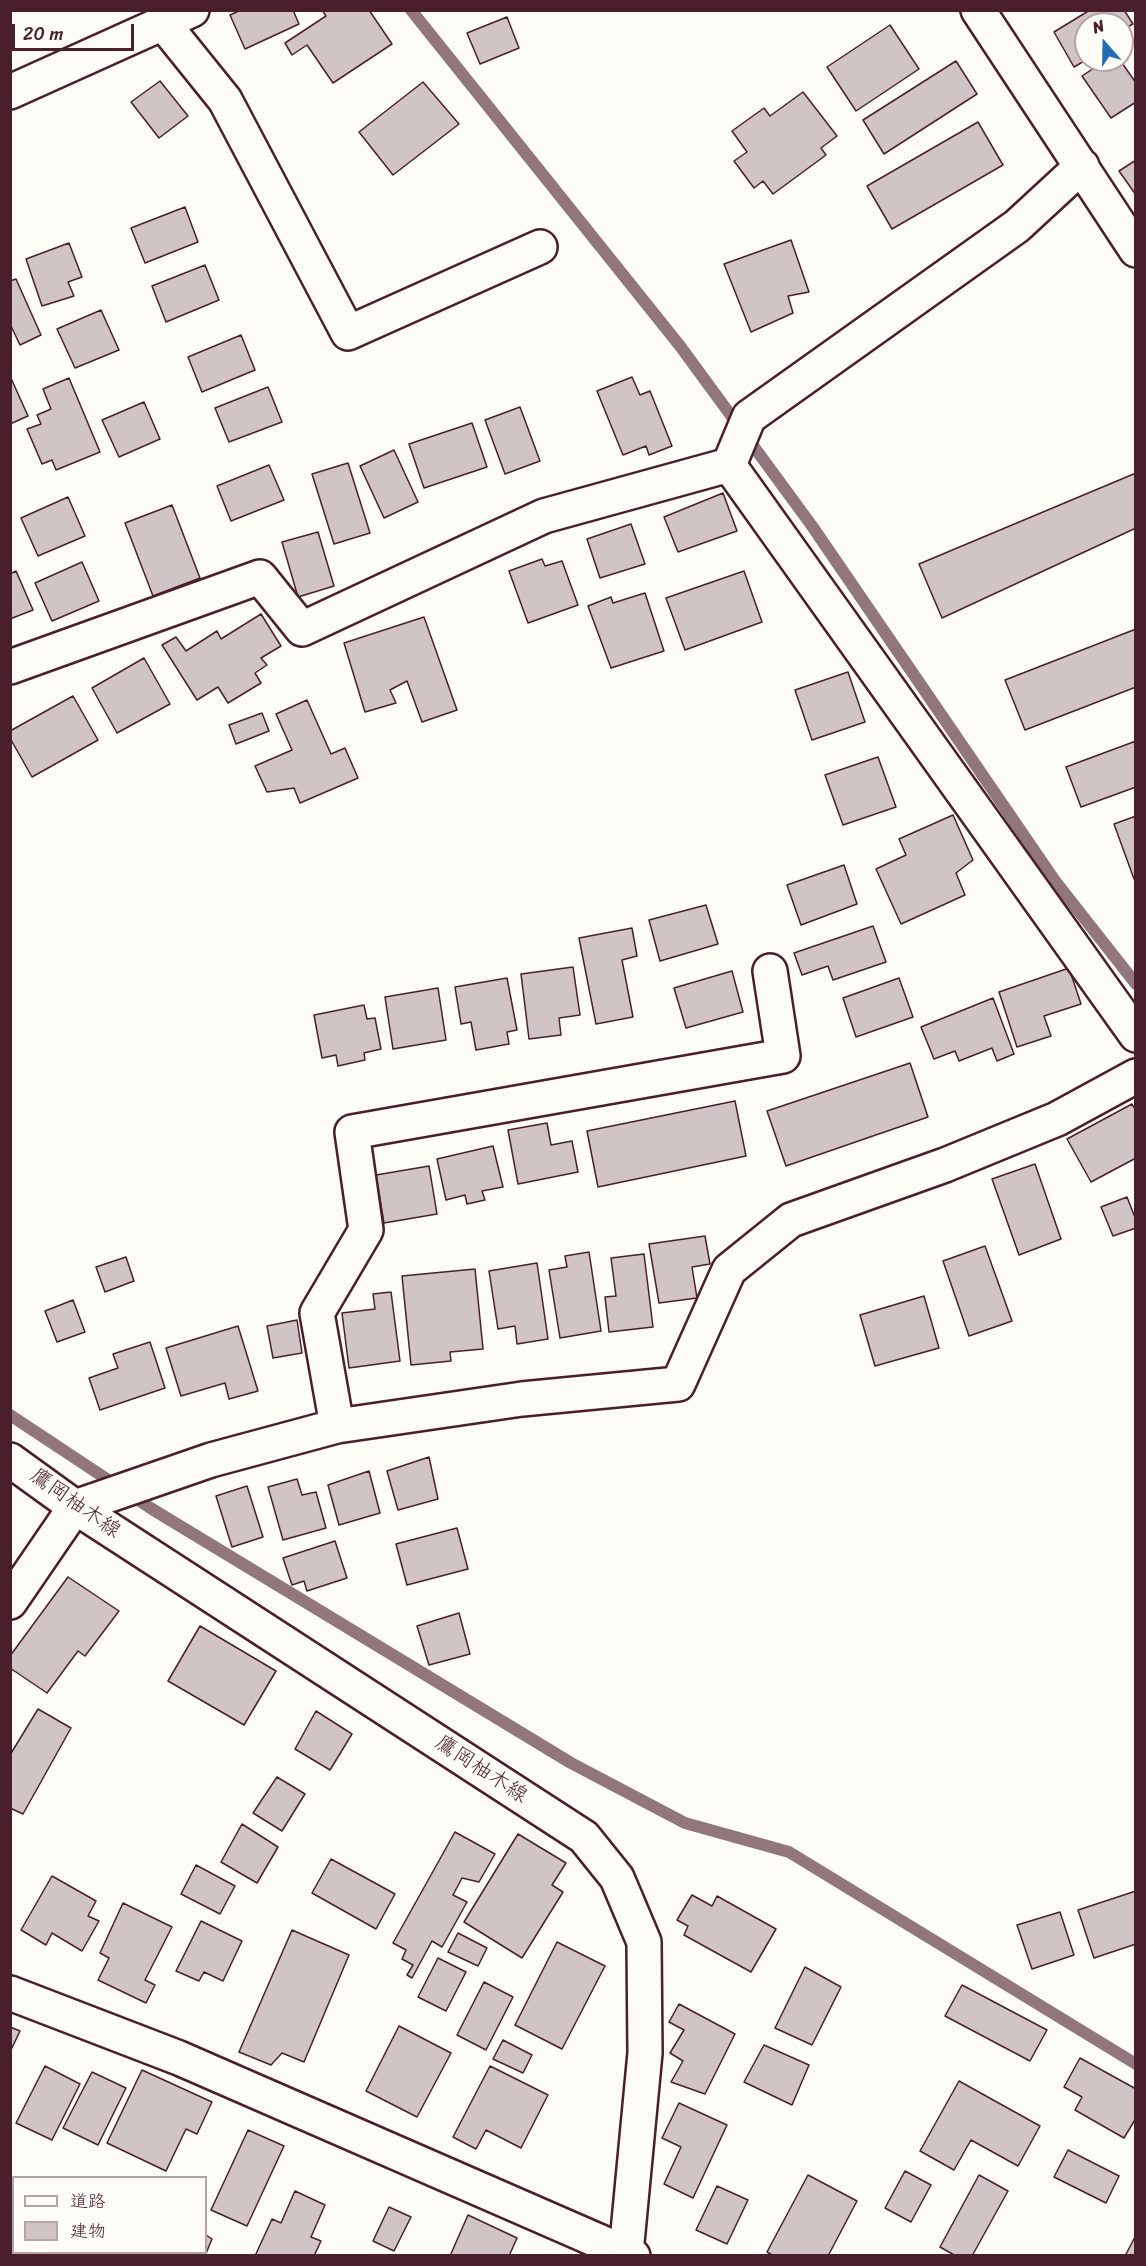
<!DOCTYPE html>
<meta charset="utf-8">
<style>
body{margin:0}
#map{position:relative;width:1146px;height:2266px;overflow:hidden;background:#fdfcf7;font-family:Sriracha,"Klee One",sans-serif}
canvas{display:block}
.frame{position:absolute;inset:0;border:12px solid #4a1f2b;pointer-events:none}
.legend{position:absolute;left:12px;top:2176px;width:195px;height:78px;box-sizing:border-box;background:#fdfcf7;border:2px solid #b5a4a5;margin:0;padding:8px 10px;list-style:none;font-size:18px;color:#4a1f2b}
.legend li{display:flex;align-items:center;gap:12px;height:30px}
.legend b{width:30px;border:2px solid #b5a4a5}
.north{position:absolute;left:1074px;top:12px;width:60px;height:60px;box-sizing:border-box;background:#fdfcf7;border:2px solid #b5a4a5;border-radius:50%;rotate:340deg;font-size:16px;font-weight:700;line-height:24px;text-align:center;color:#4a1f2b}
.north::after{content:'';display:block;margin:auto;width:21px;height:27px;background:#1f6fb2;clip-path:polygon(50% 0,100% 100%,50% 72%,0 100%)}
.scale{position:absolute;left:12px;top:24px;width:122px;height:27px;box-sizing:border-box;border:3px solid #4a1f2b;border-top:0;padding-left:8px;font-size:18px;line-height:21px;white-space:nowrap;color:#4a1f2b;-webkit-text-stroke:4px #fdfcf7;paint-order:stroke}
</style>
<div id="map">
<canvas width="1146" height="2266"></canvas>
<div class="frame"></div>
<ul class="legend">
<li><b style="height:8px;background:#fdfcf7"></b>道路</li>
<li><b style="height:16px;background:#d0c5c4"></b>建物</li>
</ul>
<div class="north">N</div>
<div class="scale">20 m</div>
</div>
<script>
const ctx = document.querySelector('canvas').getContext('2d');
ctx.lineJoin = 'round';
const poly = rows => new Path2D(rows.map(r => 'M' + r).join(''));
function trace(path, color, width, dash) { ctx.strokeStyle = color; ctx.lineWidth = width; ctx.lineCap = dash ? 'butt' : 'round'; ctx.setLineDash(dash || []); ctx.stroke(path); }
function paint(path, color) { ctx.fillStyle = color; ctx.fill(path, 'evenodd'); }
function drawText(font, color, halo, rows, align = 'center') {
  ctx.font = font + ' Sriracha,"Klee One",sans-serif'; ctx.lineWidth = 4.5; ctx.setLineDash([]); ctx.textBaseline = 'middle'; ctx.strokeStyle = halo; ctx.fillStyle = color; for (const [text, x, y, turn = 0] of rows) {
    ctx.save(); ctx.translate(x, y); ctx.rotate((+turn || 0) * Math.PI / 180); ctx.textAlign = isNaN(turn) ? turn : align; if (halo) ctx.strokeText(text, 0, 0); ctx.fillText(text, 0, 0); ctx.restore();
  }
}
trace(poly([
 [411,10,680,346,812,526,1055,881,1136,984],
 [10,1415,152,1509,571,1763,685,1823,789,1852,1136,2064]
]), '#91777b', 12);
const building = poly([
 [241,10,293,10,299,24,245,49,230,15,241,10],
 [322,10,369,10,392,44,333,83,307,45,292,55,285,43,326,16,322,10],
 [1090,10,1124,10,1133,24,1122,30,1122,24,1086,24,1086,60,1074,67,1054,32,1090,10],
 [507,17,519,48,480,64,467,33,507,17],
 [890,25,919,69,856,111,827,67,890,25],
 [1106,60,1120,60,1136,83,1136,102,1111,118,1082,76,1106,60],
 [956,61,977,94,884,154,863,120,956,61],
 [160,81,188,116,159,138,131,102,160,81],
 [423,82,459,124,393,175,359,132,423,82],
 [803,92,837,136,821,148,826,155,773,194,763,181,754,188,734,161,747,152,732,131,764,108,770,116,803,92],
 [978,122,1003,165,892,229,867,186,978,122],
 [1136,160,1136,195,1119,171,1136,160],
 [185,207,198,242,145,263,131,228,185,207],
 [791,240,809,292,788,296,793,313,751,332,724,264,791,240],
 [69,243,82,277,68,282,74,296,42,306,26,259,69,243],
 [205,265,219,300,166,322,152,286,205,265],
 [16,279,41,335,20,345,10,324,10,281,16,279],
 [101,310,119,350,75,368,57,329,101,310],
 [241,335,255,370,202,392,188,357,241,335],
 [10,376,28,416,10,424,10,376],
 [632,377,640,395,650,391,672,446,649,455,646,446,623,455,597,391,632,377],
 [69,378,100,452,56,470,52,460,42,464,27,429,41,424,37,415,51,409,43,389,69,378],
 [268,387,282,422,229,442,215,408,268,387],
 [144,402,160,439,119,457,102,420,144,402],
 [520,407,540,461,505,474,485,420,520,407],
 [472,423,487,467,424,488,409,444,472,423],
 [394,450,418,502,384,518,360,466,394,450],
 [348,463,370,533,334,544,312,474,348,463],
 [269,465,284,500,231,521,217,486,269,465],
 [1136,473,1136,528,942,618,919,564,1136,473],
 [723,493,737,531,678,552,664,517,723,493],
 [68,497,85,536,38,556,21,518,68,497],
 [172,505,200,578,153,596,125,523,172,505],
 [631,524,645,564,600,578,587,539,631,524],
 [318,532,334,586,298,597,282,542,318,532],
 [542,559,545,566,562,561,578,605,528,623,509,571,542,559],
 [82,562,99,601,52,621,35,583,82,562],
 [16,571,33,610,10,619,10,574,16,571],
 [744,571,762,622,685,650,666,598,744,571],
 [645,593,664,651,611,668,588,606,611,597,613,603,645,593],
 [261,614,281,646,261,658,267,665,255,673,261,683,228,703,218,687,197,700,162,645,176,637,186,651,217,631,221,639,261,614],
 [424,617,457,710,422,722,407,681,390,690,396,703,365,712,344,643,424,617],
 [1136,629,1136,687,1025,730,1005,680,1136,629],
 [144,658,170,704,117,733,92,688,144,658],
 [848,672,865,722,812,740,795,690,848,672],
 [73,696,98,740,32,777,10,738,10,731,73,696],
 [307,700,331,754,345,748,358,778,300,803,294,788,267,792,255,766,292,750,276,714,307,700],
 [262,713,269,731,236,744,229,725,262,713],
 [1136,741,1136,787,1081,807,1066,767,1136,741],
 [878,757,896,807,843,825,825,775,878,757],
 [953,815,973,860,956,873,965,895,901,924,876,869,906,855,899,839,953,815],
 [1136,816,1136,878,1134,879,1114,824,1136,816],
 [844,865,857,904,801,925,787,885,844,865],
 [706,905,718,944,660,961,649,920,706,905],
 [873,926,886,962,833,980,828,966,802,975,794,953,873,926],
 [632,928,637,956,622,960,633,1017,596,1024,579,938,632,928],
 [573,967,580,1015,559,1018,561,1035,529,1039,521,974,573,967],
 [1069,968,1081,1004,1044,1016,1051,1036,1017,1047,999,992,1069,968],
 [732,971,743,1012,686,1028,674,988,732,971],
 [507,978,517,1030,507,1032,509,1044,476,1050,471,1022,461,1024,455,987,507,978],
 [899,978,913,1017,856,1037,843,998,899,978],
 [438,988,446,1040,393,1049,385,997,438,988],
 [993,998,1014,1054,997,1061,992,1048,959,1061,955,1051,934,1059,921,1027,993,998],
 [364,1005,367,1019,375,1018,381,1049,364,1053,365,1060,338,1066,336,1055,322,1058,314,1015,364,1005],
 [910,1063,928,1117,786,1166,767,1111,910,1063],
 [735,1101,746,1156,598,1187,587,1131,735,1101],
 [1132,1104,1136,1111,1136,1158,1091,1182,1067,1139,1132,1104],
 [547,1123,551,1145,572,1141,578,1172,518,1184,508,1130,547,1123],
 [493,1146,503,1187,482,1191,485,1200,467,1204,465,1195,446,1200,437,1159,493,1146],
 [1035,1164,1061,1239,1019,1255,992,1179,1035,1164],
 [429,1166,437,1214,384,1223,376,1175,429,1166],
 [1127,1197,1136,1220,1136,1228,1113,1236,1101,1207,1127,1197],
 [705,1236,710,1264,692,1267,697,1298,659,1303,649,1244,705,1236],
 [985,1246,1012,1321,969,1336,943,1261,985,1246],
 [589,1252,601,1331,560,1338,549,1270,567,1267,565,1256,589,1252],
 [644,1254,653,1327,609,1332,605,1297,616,1296,611,1258,644,1254],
 [126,1257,134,1281,105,1292,96,1267,126,1257],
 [537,1263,548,1339,517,1344,515,1326,498,1329,489,1271,537,1263],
 [475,1269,483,1349,450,1352,451,1361,411,1365,402,1276,475,1269],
 [391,1292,400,1361,349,1368,342,1313,375,1309,373,1294,391,1292],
 [924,1296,939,1348,875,1366,860,1315,924,1296],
 [73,1300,85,1332,57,1342,45,1311,73,1300],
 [297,1320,302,1353,273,1358,267,1326,297,1320],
 [238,1326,258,1391,229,1399,225,1383,181,1396,166,1348,238,1326],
 [150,1342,165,1388,100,1410,89,1378,118,1368,113,1354,150,1342],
 [429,1457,438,1499,398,1510,387,1471,429,1457],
 [369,1471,380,1513,339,1525,328,1485,369,1471],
 [297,1479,302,1495,316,1492,326,1528,283,1540,268,1487,297,1479],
 [247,1486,263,1537,232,1547,216,1496,247,1486],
 [457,1528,468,1569,407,1585,396,1544,457,1528],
 [335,1541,347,1578,307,1591,304,1581,292,1585,283,1558,335,1541],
 [68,1577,119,1611,85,1656,78,1651,47,1693,10,1668,10,1656,68,1577],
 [459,1613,470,1654,429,1665,417,1626,459,1613],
 [200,1626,276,1671,244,1725,168,1681,200,1626],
 [38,1709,71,1728,23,1814,10,1808,10,1755,38,1709],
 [316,1711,352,1734,330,1770,295,1749,316,1711],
 [277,1777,305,1794,282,1831,253,1813,277,1777],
 [242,1824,278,1847,257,1883,221,1862,242,1824],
 [455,1832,495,1854,479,1882,462,1878,453,1895,467,1902,442,1947,432,1941,412,1978,407,1975,413,1965,402,1959,406,1950,393,1943,455,1832],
 [518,1834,566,1863,552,1885,563,1892,522,1958,464,1922,518,1834],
 [331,1859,395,1894,376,1929,312,1893,331,1859],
 [196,1865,235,1886,220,1914,181,1894,196,1865],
 [52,1876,96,1901,88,1916,99,1921,82,1951,52,1933,46,1945,21,1930,52,1876],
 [1136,1891,1136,1944,1094,1958,1078,1910,1136,1891],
 [692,1895,712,1906,717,1896,776,1929,751,1972,684,1935,688,1926,677,1920,692,1895],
 [123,1903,172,1927,145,1980,155,1985,146,2003,98,1980,109,1958,100,1953,123,1903],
 [1060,1912,1074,1955,1032,1969,1017,1925,1060,1912],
 [201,1921,242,1941,223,1981,204,1972,199,1981,176,1971,201,1921],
 [292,1930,349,1955,304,2062,282,2053,271,2065,239,2052,292,1930],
 [458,1933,487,1948,478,1966,448,1952,458,1933],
 [557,1942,605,1966,562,2049,515,2025,557,1942],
 [438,1958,466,1972,446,2011,418,1997,438,1958],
 [805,1967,841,1987,812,2045,775,2028,805,1967],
 [484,1982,513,1997,486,2050,457,2035,484,1982],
 [962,1985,1047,2030,1030,2061,945,2016,962,1985],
 [679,2004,735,2034,705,2094,671,2082,683,2061,670,2053,684,2030,669,2022,679,2004],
 [399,2026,451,2053,417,2117,366,2091,399,2026],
 [10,2027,20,2031,10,2052,10,2027],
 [503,2040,532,2055,523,2073,493,2059,503,2040],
 [764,2045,809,2065,792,2105,744,2082,764,2045],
 [1080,2058,1136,2089,1136,2118,1124,2138,1075,2110,1082,2097,1064,2087,1080,2058],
 [45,2066,80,2084,52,2140,16,2123,45,2066],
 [490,2066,548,2095,521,2148,486,2130,476,2149,453,2137,490,2066],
 [142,2070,212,2102,197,2134,186,2129,166,2171,107,2143,142,2070],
 [92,2072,126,2088,98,2145,63,2128,92,2072],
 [959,2081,1040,2126,1018,2166,971,2140,954,2170,920,2151,959,2081],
 [679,2103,727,2125,693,2198,664,2184,681,2147,662,2138,679,2103],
 [248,2130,284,2146,247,2226,211,2210,248,2130],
 [1068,2150,1119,2176,1106,2203,1054,2177,1068,2150],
 [905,2171,931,2185,911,2222,885,2208,905,2171],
 [808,2175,857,2201,828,2256,774,2256,767,2252,808,2175],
 [979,2175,1008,2191,972,2256,956,2256,940,2247,979,2175],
 [717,2186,748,2200,727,2244,696,2230,717,2186],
 [295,2191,325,2205,311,2237,321,2241,314,2256,255,2256,272,2219,281,2223,295,2191],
 [389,2207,411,2217,394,2251,373,2241,389,2207],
 [468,2215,517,2238,509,2256,450,2256,468,2215],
 [206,2235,212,2239,205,2256,156,2256,157,2252,206,2252,206,2235],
 [1136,2235,1136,2256,1125,2256,1136,2235]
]);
paint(building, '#d0c5c4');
trace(building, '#4a1f2b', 1.5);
const minor = poly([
 [978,10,1136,250],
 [163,23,225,100,348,333,540,247],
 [10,92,192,10],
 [729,465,1136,1035],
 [10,667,260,577,302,629,544,516,729,465,749,417,1017,226,1082,166],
 [337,1426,317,1313,366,1230,352,1132,783,1056,770,971],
 [10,1602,75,1507,211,1460,337,1426,522,1399,678,1384,729,1270,791,1220,945,1165,1057,1119,1136,1076],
 [10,1993,179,2058,626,2253]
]);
const major = poly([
 [10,1460,75,1507,584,1837,617,1878,644,1942,645,2053,626,2253,633,2256]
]);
trace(minor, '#4a1f2b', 38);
trace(major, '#4a1f2b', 38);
trace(minor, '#fdfcf7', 33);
trace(major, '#fdfcf7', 33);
drawText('21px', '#4a1f2b', '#fdfcf7', [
 ["鷹岡柚木線",75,1504,35],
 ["鷹岡柚木線",481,1770,33]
]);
</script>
